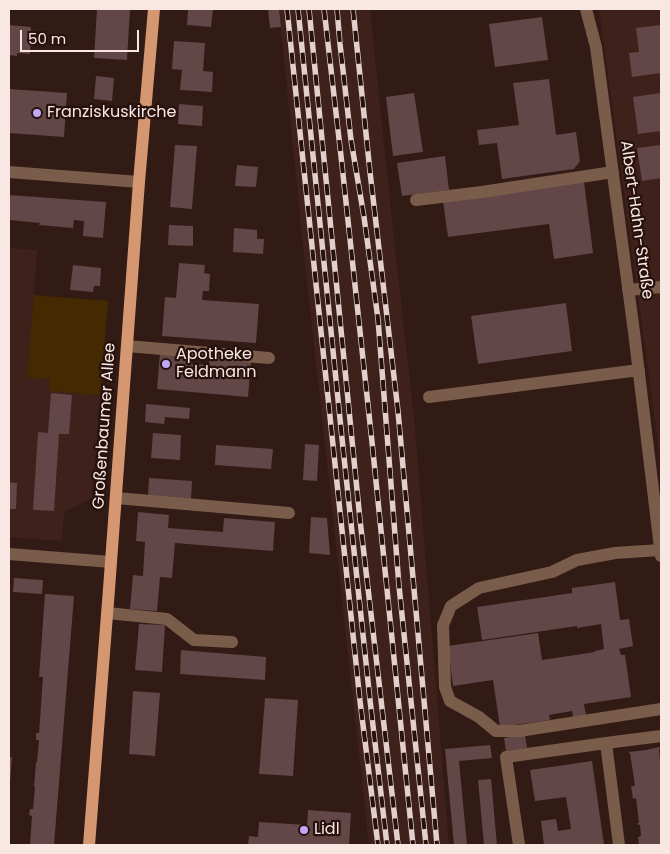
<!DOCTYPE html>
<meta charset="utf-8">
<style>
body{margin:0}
#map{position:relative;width:670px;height:854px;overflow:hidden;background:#321a15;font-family:Poppins,sans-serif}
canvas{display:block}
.frame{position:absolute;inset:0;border:10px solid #f9e7e4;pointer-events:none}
.scale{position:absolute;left:20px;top:30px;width:119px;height:22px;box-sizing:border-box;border:2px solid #f9e7e4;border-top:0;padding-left:6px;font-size:15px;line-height:18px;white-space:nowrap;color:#f9e7e4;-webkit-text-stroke:4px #27110c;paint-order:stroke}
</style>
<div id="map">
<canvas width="670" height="854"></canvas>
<div class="frame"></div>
<div class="scale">50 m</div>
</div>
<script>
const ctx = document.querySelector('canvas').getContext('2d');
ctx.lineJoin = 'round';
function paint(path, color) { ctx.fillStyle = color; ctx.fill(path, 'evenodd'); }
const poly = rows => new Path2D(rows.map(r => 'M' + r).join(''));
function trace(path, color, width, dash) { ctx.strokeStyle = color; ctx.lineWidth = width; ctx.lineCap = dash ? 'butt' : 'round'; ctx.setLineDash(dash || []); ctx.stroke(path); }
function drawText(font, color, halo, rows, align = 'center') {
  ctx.font = font + ' Poppins,sans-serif'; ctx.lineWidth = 4.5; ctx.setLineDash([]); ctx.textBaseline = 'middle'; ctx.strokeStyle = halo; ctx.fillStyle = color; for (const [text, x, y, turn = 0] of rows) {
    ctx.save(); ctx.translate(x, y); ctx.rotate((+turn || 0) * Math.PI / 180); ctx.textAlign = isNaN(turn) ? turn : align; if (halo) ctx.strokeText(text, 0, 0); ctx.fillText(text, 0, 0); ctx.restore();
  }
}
paint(poly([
 [279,9,370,9,393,230,414,417,449,845,369,845,302,237],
 [599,9,661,9,661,465],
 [9,248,37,250,34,295,108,301,92,498,64,512,62,541,9,537]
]), '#3f211b');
paint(poly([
 [34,295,108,301,100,395,49,391,50,379,27,377]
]), '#442901');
paint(poly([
 [97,9,130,9,127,60,94,58],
 [188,9,213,9,211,27,187,25],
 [268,9,279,9,281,27,270,28],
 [542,17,548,60,495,67,489,24],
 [9,25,31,27,30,54,17,53,17,56,9,55],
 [661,25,661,73,632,77,629,53,639,52,636,28],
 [174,41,205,43,203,71,213,72,212,92,180,90,182,70,172,69],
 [96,76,114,78,112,101,94,99],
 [549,79,556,135,576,132,580,161,574,169,502,179,497,143,479,145,477,130,519,125,513,83],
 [9,89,67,93,64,137,9,133],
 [414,93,423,152,393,156,386,97],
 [661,93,661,131,638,134,633,97],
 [179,104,203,106,202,126,178,124],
 [175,145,197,146,192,209,170,207],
 [661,145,661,178,642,181,637,148],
 [445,156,449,190,402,196,397,163],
 [237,165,258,167,256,187,235,186],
 [584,182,593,253,554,259,549,224,448,237,443,201],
 [9,195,106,202,103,238,83,236,84,221,74,220,73,228,39,225,40,223,9,220],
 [169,225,193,226,193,246,168,245],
 [234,228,257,230,257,239,264,239,263,254,233,252],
 [179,263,205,265,204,273,210,274,209,291,203,291,202,300,259,304,256,343,162,336,165,297,176,298],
 [73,265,101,268,100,286,94,286,93,292,70,290],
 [566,303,572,351,478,364,471,316],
 [160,353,192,356,192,364,209,365,210,357,251,360,248,397,157,389],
 [51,393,72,395,69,434,59,434,54,511,33,510,38,432,48,433],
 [146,404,190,408,189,419,165,417,164,424,145,422],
 [153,433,181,435,180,460,151,458],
 [305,444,319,445,317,481,303,480],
 [216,445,273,449,271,469,215,465],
 [149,478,192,481,191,499,148,496],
 [9,482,17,483,16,509,9,509],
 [138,512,169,515,168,528,223,532,224,518,275,522,273,551,175,543,172,578,160,577,157,611,130,609,133,575,143,576,145,542,136,541],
 [311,517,327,518,330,555,309,553],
 [14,578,43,580,42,594,13,592],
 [615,582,620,620,629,619,633,646,619,649,621,655,625,655,631,697,584,704,586,715,573,717,572,711,549,715,550,720,500,727,493,680,453,686,448,646,538,633,542,660,595,652,595,651,604,649,601,624,577,628,577,626,482,640,477,607,572,593,572,588],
 [45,594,74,596,54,845,30,845,32,816,29,815,30,809,33,809,35,787,34,787,36,762,37,762,39,740,36,740,36,733,39,733,43,677,39,677],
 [139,624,165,625,162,672,135,670],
 [181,650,266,657,265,680,180,674],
 [133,691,160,693,155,756,129,754],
 [265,698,298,700,293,776,259,774],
 [525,735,527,748,506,751,504,738],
 [490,745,492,758,459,761,467,845,454,845,445,749],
 [659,747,660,749,659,750,661,770,661,845,639,845,638,837,641,836,640,825,636,824,639,823,636,798,633,799,631,786,635,786,630,753,629,754,629,752,646,750],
 [9,757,12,757,10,783,9,783],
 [592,761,604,845,544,845,541,821,556,819,558,831,571,829,566,797,535,801,530,770],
 [491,779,497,845,484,845,478,780],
 [308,810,351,813,349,845,248,845,249,836,258,837,259,822,307,825]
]), '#624648');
trace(poly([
 [586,9,596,47,634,332,661,556],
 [9,172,139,182],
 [416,200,482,192,613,172],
 [628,290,661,287],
 [127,346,269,358],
 [429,397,639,370],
 [116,498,289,513],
 [660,550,615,553,577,560,552,572,479,588,451,606,443,625,445,687,450,701,479,717,496,731,519,731,661,709],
 [9,554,111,562],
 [107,613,167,619,194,640,232,642],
 [519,845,506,757,606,743],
 [619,845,606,743,661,736]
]), '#7a5c4b', 12);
trace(poly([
 [89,845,109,589,139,182,154,9]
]), '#d49772', 12);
const rail = poly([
 [287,9,360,701,378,845],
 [298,9,343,448,370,700,387,845],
 [309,9,360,520,398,845],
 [324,9,341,156,372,442,413,845],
 [337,9,340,44,351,140,364,217,378,319,399,586,426,845],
 [353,9,370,172,398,411,437,845]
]);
trace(rail, '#e3d0cd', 5.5);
trace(rail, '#27110c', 4, [11]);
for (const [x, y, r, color] of [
 [37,113,5,"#c1a8f3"],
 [166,364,5,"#c1a8f3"],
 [304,830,5,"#c1a8f3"]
]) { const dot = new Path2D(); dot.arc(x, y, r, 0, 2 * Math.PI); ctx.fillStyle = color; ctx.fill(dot); trace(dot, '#27110c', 2); }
drawText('16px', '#f9e7e4', '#27110c', [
 ["Franziskuskirche",47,113],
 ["Apotheke",176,355],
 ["Feldmann",176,373],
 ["Lidl",314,830]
], 'left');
drawText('16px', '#f9e7e4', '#27110c', [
 ["Albert-Hahn-Straße",636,220,82],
 ["Großenbaumer Allee",105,426,-86]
]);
</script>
